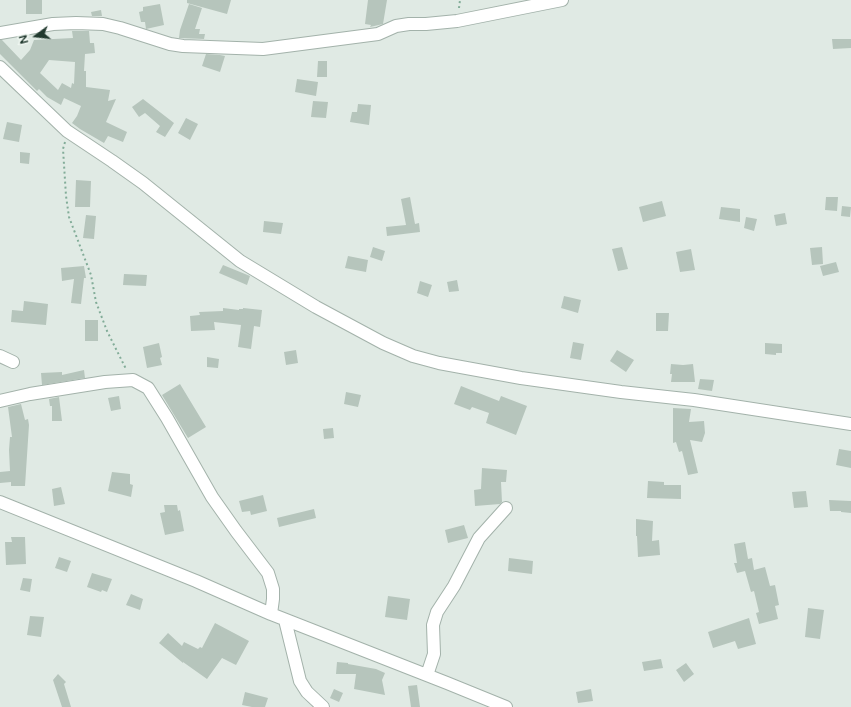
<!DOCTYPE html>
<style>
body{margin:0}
#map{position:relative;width:851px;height:707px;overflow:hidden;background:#e0eae4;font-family:"Varela Round",sans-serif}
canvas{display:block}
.north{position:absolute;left:16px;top:16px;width:40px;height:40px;-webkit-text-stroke:3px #f0f7f2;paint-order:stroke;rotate:255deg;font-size:11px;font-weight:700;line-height:16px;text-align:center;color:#223a2f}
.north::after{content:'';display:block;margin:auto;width:14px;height:18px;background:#223a2f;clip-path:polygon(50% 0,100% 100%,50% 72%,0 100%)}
</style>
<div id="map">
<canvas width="851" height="707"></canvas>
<div class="north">N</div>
</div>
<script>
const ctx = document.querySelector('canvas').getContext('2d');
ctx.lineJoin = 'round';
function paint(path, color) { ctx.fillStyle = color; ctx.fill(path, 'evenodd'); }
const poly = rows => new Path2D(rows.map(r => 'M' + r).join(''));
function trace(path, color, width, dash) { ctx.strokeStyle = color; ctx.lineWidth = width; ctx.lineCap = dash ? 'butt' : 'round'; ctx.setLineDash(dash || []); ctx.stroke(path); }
paint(poly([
 [26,0,42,0,42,14,26,14],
 [187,0,231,0,227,14,187,3],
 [368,0,387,0,383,24,370,27,371,25,365,24],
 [160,4,164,25,146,29,145,22,141,22,139,12,143,11,143,7],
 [189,4,202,8,195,29,200,29,199,34,205,34,204,39,179,38,180,30],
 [101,10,102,16,92,16,91,12],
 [72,31,89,31,90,43,94,43,95,53,85,54,84,71,86,71,86,87,110,90,108,101,116,99,106,122,127,132,123,142,108,136,104,143,80,129,72,123,77,116,81,106,64,98,61,105,47,97,39,89,37,91,0,54,0,40,2,40,21,60,30,50,34,40,73,38],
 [49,60,75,62,74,84,72,83,71,88,62,83,58,90,40,73],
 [832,39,851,39,851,48,833,49],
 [206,54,220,55,225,56,220,72,202,66],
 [318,61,327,61,327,77,317,77],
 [297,79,318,82,316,96,295,92],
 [143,99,174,123,165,137,156,132,160,126,145,113,139,117,132,107],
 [313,101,328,102,326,118,311,117],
 [358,104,371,105,369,125,350,122,352,112,357,112],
 [186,118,198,124,190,140,178,133],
 [7,122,22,125,19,142,3,139],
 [20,152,30,153,29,164,20,163],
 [76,180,91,181,90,207,75,207],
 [410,197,415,224,419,223,420,232,387,236,386,227,406,225,401,199],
 [826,197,838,197,837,211,825,210],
 [662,201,666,216,643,222,639,207],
 [842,206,851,207,850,217,841,216],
 [721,207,740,209,740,222,719,219],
 [785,213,787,224,776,226,774,215],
 [86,215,96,216,94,239,83,238],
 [746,217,757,219,754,231,744,228],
 [264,221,283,223,281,234,263,232],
 [373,247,385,251,382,261,370,257],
 [622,247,628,269,618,271,612,249],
 [822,247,823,264,812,265,810,248],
 [691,249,695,270,680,272,676,252],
 [348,256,368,260,366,272,345,268],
 [836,262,839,272,823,276,820,266],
 [223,265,250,276,247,285,219,273],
 [84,266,86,278,84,278,81,304,71,303,74,279,62,281,61,268],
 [124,274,147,275,146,286,123,285],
 [457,280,459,291,449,292,447,282],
 [420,281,432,285,428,297,417,293],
 [564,296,581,300,578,313,561,308],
 [24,301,48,304,46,325,11,322,12,310,23,311],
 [223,308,239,310,239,309,243,309,243,308,262,310,260,327,254,326,251,349,238,347,241,325,214,322,215,330,191,331,190,316,200,315,199,312,223,311],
 [656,313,669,313,668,331,656,331],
 [85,320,98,320,98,341,85,341],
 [573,342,584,344,581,360,570,358],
 [159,343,162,357,160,358,162,365,147,368,143,347],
 [765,343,782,344,782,353,776,353,776,355,765,354],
 [296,350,298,363,286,365,284,352],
 [617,350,634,360,626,372,610,361],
 [207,357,219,359,218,368,207,367],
 [671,364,683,365,693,364,695,382,671,382,672,374,670,374],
 [84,370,85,378,42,385,41,373,62,372,62,375],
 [700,379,714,380,712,391,698,389],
 [180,384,206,427,188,438,162,395],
 [461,386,499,401,501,396,527,406,516,435,486,423,489,413,472,407,470,410,454,404],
 [346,392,361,395,358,407,344,404],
 [119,396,121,409,111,411,108,398],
 [59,397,62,421,52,421,52,406,50,406,49,399],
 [21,404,25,420,28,419,29,425,25,486,11,486,11,482,0,483,0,472,10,471,9,450,10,437,12,437,8,407],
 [673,408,691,409,689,422,704,421,705,433,702,442,690,440,698,473,688,475,682,451,679,452,676,442,673,443],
 [333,428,334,438,324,439,323,429],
 [839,449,851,451,851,468,836,465],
 [482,468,507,470,506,482,501,482,502,502,500,504,475,506,474,490,481,489],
 [112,472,130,474,130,484,133,485,131,497,108,491],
 [648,481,664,482,664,485,681,485,681,499,647,498],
 [61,487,65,504,54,506,52,489],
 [806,491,808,507,794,508,792,492],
 [263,495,267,511,251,515,250,511,242,512,239,501],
 [829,500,851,501,851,513,841,512,841,511,830,511],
 [164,505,177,505,178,511,180,510,184,531,165,535,160,513,165,512],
 [314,509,316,518,279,527,277,518],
 [636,519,653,521,652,541,659,540,660,555,638,557,637,536,636,536],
 [464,525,468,538,448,543,445,530],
 [11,537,25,537,26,564,6,565,5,542,12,542],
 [745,542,748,559,752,558,754,570,765,567,770,586,775,585,779,605,775,606,778,619,759,624,756,613,759,612,754,591,751,592,745,571,737,573,734,563,737,563,734,544],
 [59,557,71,561,67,572,55,568],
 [509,558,533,561,532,574,508,571],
 [92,573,112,579,107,592,102,590,101,592,87,587],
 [23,578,32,579,30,592,20,590],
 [131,594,143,599,140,610,126,605],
 [388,596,410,599,407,620,385,617],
 [808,608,824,610,820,639,805,637],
 [30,616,44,617,41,637,27,635],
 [749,618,756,644,738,649,735,641,713,648,708,632],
 [215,623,249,641,236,665,222,658,207,679,183,662,183,663,159,643,168,633,182,646,184,642,198,649,200,647,202,648],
 [661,659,663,668,644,671,642,662],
 [337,662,348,663,348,664,376,669,385,673,382,680,385,695,354,689,356,674,336,674],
 [686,663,694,674,684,682,676,670],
 [58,674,66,682,64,684,71,707,62,707,53,680],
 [417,685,420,707,411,707,408,686],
 [334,689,343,693,339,702,330,698],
 [591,689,593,701,578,703,576,692],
 [245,692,268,698,265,707,252,707,242,705]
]), '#b6c5bc');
const minor = poly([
 [0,33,53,24,76,23,103,24,120,28,170,44,183,46,263,49,378,34,396,26,409,24,426,24,457,21,562,0],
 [0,67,67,131,112,161,143,183,240,261,316,307,383,343,413,356,439,363,521,378,621,392,694,400,851,424],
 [0,356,13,362],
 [0,401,30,394,105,382,133,380,148,388,167,418,212,497,236,531,268,573,273,589,273,599,271,614],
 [0,502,196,581,271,614,447,683,506,707],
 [285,620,300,681,307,692,323,707],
 [427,675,434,654,433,625,437,612,454,586,479,538,506,508]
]);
trace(minor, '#a3b2aa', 14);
trace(poly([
 [459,8,460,0],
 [65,142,63,149,66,196,69,217,91,275,96,302,107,331,126,369]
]), '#82ac98', 2, [2, 3]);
trace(minor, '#fff', 12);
</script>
